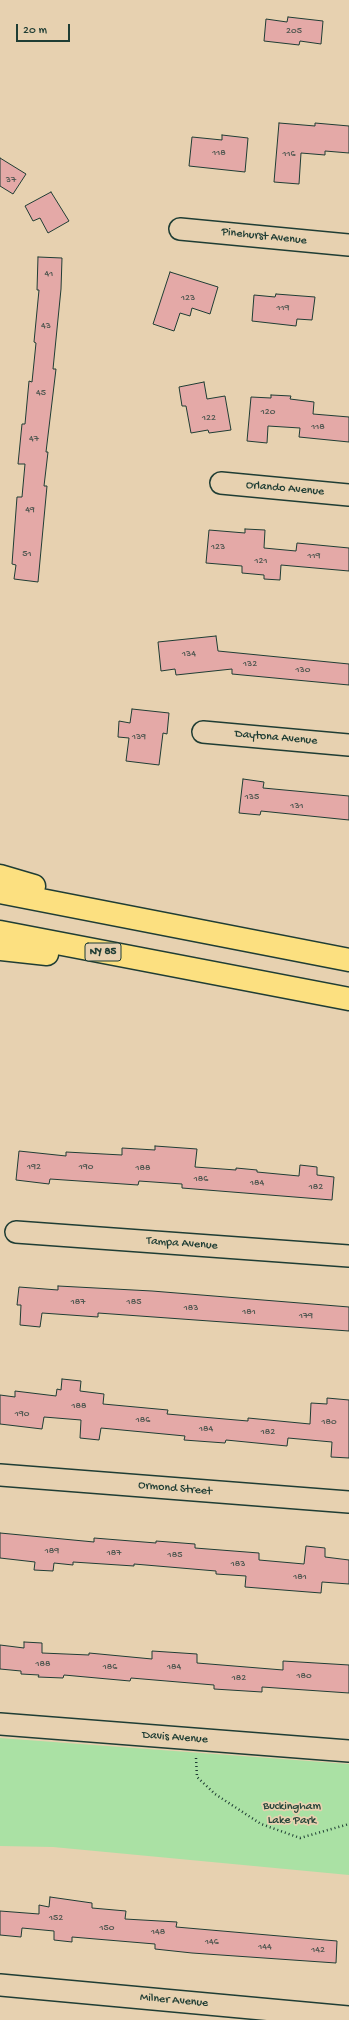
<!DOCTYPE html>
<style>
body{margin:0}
#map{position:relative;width:349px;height:2020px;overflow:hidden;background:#e7d1b0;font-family:"Gochi Hand",sans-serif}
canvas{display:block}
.scale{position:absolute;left:16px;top:24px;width:54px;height:18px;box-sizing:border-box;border:2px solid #1f3d34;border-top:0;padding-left:5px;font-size:12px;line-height:14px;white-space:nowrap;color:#1f3d34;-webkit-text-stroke:3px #e7d1b0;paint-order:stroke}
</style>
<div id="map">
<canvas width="349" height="2020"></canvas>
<div class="scale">20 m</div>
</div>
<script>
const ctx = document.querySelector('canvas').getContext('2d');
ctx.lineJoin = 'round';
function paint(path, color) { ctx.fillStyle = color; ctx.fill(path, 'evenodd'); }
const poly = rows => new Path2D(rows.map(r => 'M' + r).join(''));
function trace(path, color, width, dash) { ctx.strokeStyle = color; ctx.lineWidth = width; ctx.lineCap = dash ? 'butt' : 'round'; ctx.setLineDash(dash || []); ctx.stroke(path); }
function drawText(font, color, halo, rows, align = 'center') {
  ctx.font = font + ' "Gochi Hand",sans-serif'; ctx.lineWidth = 3.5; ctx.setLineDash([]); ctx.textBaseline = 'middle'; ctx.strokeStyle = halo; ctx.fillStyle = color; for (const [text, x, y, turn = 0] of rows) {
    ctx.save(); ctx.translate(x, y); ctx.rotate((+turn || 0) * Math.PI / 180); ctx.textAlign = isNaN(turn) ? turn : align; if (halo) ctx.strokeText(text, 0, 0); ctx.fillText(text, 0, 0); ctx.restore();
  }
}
paint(poly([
 [0,1738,349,1764,349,1875,53,1847,0,1846]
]), '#aae1a4');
const building = poly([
 [288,17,323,21,321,44,300,41,299,45,264,41,266,19,287,22,288,17],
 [279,123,315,126,315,123,349,126,349,153,325,151,325,155,301,153,299,184,274,182,279,123],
 [222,135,248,138,245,172,189,166,192,137,222,140,222,135],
 [0,158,26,174,13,194,0,186,0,158],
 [51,192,69,221,48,233,40,218,33,221,25,206,51,192],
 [38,257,62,258,61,289,53,369,56,369,46,452,48,452,44,486,47,486,38,582,14,579,16,565,12,564,17,497,22,497,25,464,18,464,22,424,25,424,29,381,32,382,36,343,34,342,39,290,37,290,38,257],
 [170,272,218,287,210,314,192,308,190,316,180,313,174,331,153,324,170,272],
 [276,294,315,297,312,320,297,319,296,326,252,321,254,295,275,297,276,294],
 [204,382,207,399,225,396,231,430,209,433,208,430,191,433,186,406,182,406,179,387,204,382],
 [271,395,291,396,290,399,314,402,313,414,349,417,349,442,299,437,300,428,268,426,267,443,247,441,251,397,271,398,271,395],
 [245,529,265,530,264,548,296,551,297,543,349,548,349,571,281,565,280,580,264,579,264,575,242,573,242,566,206,563,209,530,245,533,245,529],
 [216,636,218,651,349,664,349,685,232,674,232,669,176,675,175,669,161,671,158,642,216,636],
 [132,709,169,713,167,734,163,733,159,765,126,761,129,738,118,737,119,721,130,723,132,709],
 [243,779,264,782,263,788,349,796,349,820,261,811,260,815,239,813,243,779],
 [155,1146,197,1149,195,1167,236,1170,236,1168,257,1170,257,1172,299,1176,300,1165,317,1167,317,1175,334,1177,332,1200,182,1188,182,1184,139,1181,138,1185,50,1179,49,1184,16,1180,19,1151,66,1156,66,1152,122,1155,122,1148,155,1150,155,1146],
 [58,1286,152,1291,349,1307,349,1331,98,1313,98,1317,42,1313,40,1327,20,1325,21,1305,17,1305,19,1287,58,1290,58,1286],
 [62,1379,81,1381,80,1391,104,1394,103,1404,168,1410,167,1414,248,1421,248,1418,310,1424,311,1403,327,1404,327,1398,349,1400,349,1458,331,1457,332,1442,288,1438,287,1446,226,1440,225,1443,184,1440,185,1436,101,1428,99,1440,80,1438,81,1420,44,1417,42,1429,0,1424,0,1395,15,1397,15,1391,56,1396,57,1389,61,1390,62,1379],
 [0,1533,94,1542,94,1538,156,1543,156,1541,195,1544,195,1548,259,1553,259,1560,304,1564,306,1546,325,1548,325,1557,349,1560,349,1584,322,1582,321,1593,245,1587,246,1576,216,1574,216,1571,134,1564,134,1566,73,1562,73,1565,54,1563,53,1571,34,1570,35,1562,0,1558,0,1533],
 [24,1642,42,1643,42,1653,89,1655,89,1653,152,1659,152,1651,197,1654,197,1663,283,1670,283,1661,349,1665,349,1693,262,1687,262,1692,214,1689,214,1685,131,1678,130,1681,64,1675,63,1678,38,1677,39,1675,21,1674,21,1671,0,1669,0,1645,24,1648,24,1642],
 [50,1897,92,1903,92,1908,126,1911,125,1919,177,1922,176,1927,337,1941,336,1963,192,1953,155,1949,155,1944,72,1937,72,1942,54,1940,54,1931,22,1928,21,1937,0,1935,0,1911,39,1914,39,1905,49,1907,50,1897]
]);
paint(building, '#e4a9a7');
trace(building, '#1f3d34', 1);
const minor = poly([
 [180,229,349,245],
 [221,483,349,495],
 [203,732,349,745],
 [16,1232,349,1256],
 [0,1475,349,1502],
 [0,1724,349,1751],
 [0,1985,349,2017]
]);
const motorway = poly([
 [0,876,34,886],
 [0,892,349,960],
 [0,932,349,999],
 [0,949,47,954]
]);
trace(minor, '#1f3d34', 24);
trace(motorway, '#1f3d34', 25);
trace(poly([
 [196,1758,197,1777,215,1794,261,1824,300,1838,349,1824]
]), '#1f3d34', 2.5, [1, 3]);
trace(minor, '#e7d1b0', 21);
trace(motorway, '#fce080', 22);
drawText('10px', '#505851', null, [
 ["205",294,31],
 ["118",219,153],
 ["116",289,154],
 ["37",11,180],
 ["41",49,274],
 ["123",188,298],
 ["119",283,308],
 ["43",46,326],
 ["45",41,393],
 ["120",268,412],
 ["122",209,418],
 ["118",318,427],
 ["47",34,439],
 ["49",30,510],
 ["123",218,547],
 ["51",27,554],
 ["119",314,556],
 ["121",261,561],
 ["134",189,654],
 ["132",250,664],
 ["130",303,670],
 ["139",139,737],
 ["135",252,797],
 ["131",297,806],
 ["192",34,1167],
 ["190",86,1167],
 ["188",143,1168],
 ["186",201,1179],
 ["184",257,1183],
 ["182",316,1187],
 ["187",78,1302],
 ["185",134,1302],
 ["183",191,1308],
 ["181",249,1312],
 ["179",306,1316],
 ["188",79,1406],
 ["190",22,1414],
 ["186",143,1420],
 ["180",329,1422],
 ["184",206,1429],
 ["182",268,1432],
 ["189",52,1551],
 ["187",114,1553],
 ["185",175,1555],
 ["183",238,1564],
 ["181",300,1577],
 ["188",43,1664],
 ["186",110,1667],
 ["184",174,1667],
 ["180",304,1676],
 ["182",239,1678],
 ["152",56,1918],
 ["150",107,1928],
 ["148",158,1932],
 ["146",212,1942],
 ["144",265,1947],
 ["142",318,1950]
]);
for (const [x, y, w] of [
 [103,952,36]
]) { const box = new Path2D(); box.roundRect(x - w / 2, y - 9, w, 18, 3); ctx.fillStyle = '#e7d1b0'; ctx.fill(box); trace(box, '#1f3d34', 1); }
drawText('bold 11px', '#1f3d34', null, [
 ["NY 85",103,952]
]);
drawText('12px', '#1f3d34', '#e7d1b0', [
 ["Pinehurst Avenue",264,237,6],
 ["Orlando Avenue",285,489,5],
 ["Daytona Avenue",276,738,5],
 ["Tampa Avenue",182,1244,4],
 ["Ormond Street",175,1489,5],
 ["Davis Avenue",175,1738,4],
 ["Milner Avenue",174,2001,5]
]);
drawText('12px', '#26453a', '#e7d1b0', [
 ["Buckingham",292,1807],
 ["Lake Park",292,1821]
]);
</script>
